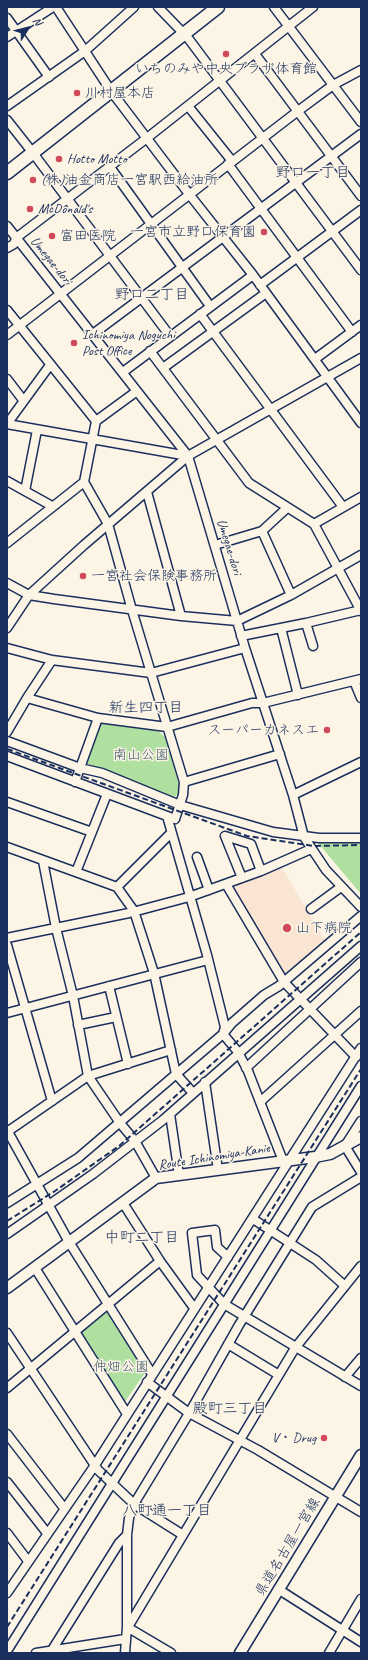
<!DOCTYPE html>
<meta charset="utf-8">
<style>
body{margin:0}
#map{position:relative;width:368px;height:1660px;overflow:hidden;background:#fcf5e5;font-family:Caveat,sans-serif}
canvas{display:block}
.frame{position:absolute;inset:0;border:8px solid #1b2f5e;pointer-events:none}
.north{position:absolute;left:8px;top:8px;width:40px;height:40px;-webkit-text-stroke:3px #fcf5e5;paint-order:stroke;rotate:54deg;font-size:11px;font-weight:700;line-height:16px;text-align:center;color:#1b2f5e}
.north::after{content:'';display:block;margin:auto;width:14px;height:18px;background:#1b2f5e;clip-path:polygon(50% 0,100% 100%,50% 72%,0 100%)}
</style>
<div id="map">
<canvas width="368" height="1660"></canvas>
<div class="frame"></div>
<div class="north">N</div>
</div>
<script>
const ctx = document.querySelector('canvas').getContext('2d');
ctx.lineJoin = 'round';
function paint(path, color) { ctx.fillStyle = color; ctx.fill(path, 'evenodd'); }
const poly = rows => new Path2D(rows.map(r => 'M' + r).join(''));
function trace(path, color, width, dash) { ctx.strokeStyle = color; ctx.lineWidth = width; ctx.lineCap = dash ? 'butt' : 'round'; ctx.setLineDash(dash || []); ctx.stroke(path); }
function drawText(font, color, halo, rows, align = 'center') {
  ctx.font = font + ' Caveat,"Klee One",sans-serif'; ctx.lineWidth = 3; ctx.setLineDash([]); ctx.textBaseline = 'middle'; ctx.strokeStyle = halo; ctx.fillStyle = color; for (const [text, x, y, turn = 0] of rows) {
    ctx.save(); ctx.translate(x, y); ctx.rotate((+turn || 0) * Math.PI / 180); ctx.textAlign = isNaN(turn) ? turn : align; if (halo) ctx.strokeText(text, 0, 0); ctx.fillText(text, 0, 0); ctx.restore();
  }
}
paint(poly([
 [281,866,325,940,284,975,231,886]
]), '#f9e5d2');
paint(poly([
 [99,723,157,730,165,737,179,785,178,794,174,797,86,763],
 [361,842,361,894,318,843],
 [107,1312,147,1370,122,1406,79,1335]
]), '#b0e0a0');
const minor = poly([
 [56,7,111,91,189,194,253,275,361,423],
 [158,7,188,38,361,270],
 [274,7,361,122],
 [7,18,49,77],
 [7,37,53,7],
 [255,54,361,196],
 [7,106,85,51,134,7],
 [188,106,232,161],
 [7,120,33,153,170,336],
 [228,164,352,332],
 [110,167,210,306],
 [7,226,188,456,245,648,293,795,304,837,326,870,361,907],
 [7,248,14,244,16,238,147,138,313,7],
 [260,285,361,210],
 [7,310,96,421,84,482,7,543],
 [200,314,343,507],
 [93,334,361,134],
 [7,335,298,111,333,85,361,70],
 [150,351,249,483,314,524,361,611],
 [315,359,361,325],
 [163,368,266,293],
 [123,372,253,275],
 [7,379,23,400],
 [96,421,137,391],
 [7,424,188,456],
 [7,424,50,365],
 [7,481,52,506],
 [25,491,37,430],
 [147,492,181,616],
 [287,508,262,531,291,595],
 [314,524,361,497],
 [215,545,262,531],
 [7,583,29,595,54,599,181,616,237,621,291,595,361,555],
 [306,623,313,646],
 [7,628,29,595,84,545,188,456,361,358],
 [281,628,298,695],
 [241,636,306,623,361,610],
 [7,648,52,660,151,673,245,648],
 [354,681,361,698],
 [27,698,98,718,167,727,252,703,263,703,361,679],
 [7,732,27,698,52,660],
 [7,741,80,768,102,773,180,805,273,832,319,838,361,838],
 [7,756,175,819,183,795,184,782,132,610,108,524,84,482],
 [75,782,98,718],
 [184,782,280,754],
 [293,795,361,762],
 [7,802,92,832],
 [167,816,207,955,225,1027,223,1034,238,1052,248,1071,283,1161],
 [7,847,117,887,134,911,154,973,176,1074,193,1093],
 [197,857,209,890],
 [43,861,56,928,73,996,88,1076,120,1123,135,1141,156,1178],
 [76,872,107,794],
 [242,878,225,836,251,844,261,871],
 [226,884,284,982,356,1057],
 [117,887,171,833],
 [311,909,341,887],
 [7,938,129,913,189,897,261,871,311,849],
 [7,945,52,1101],
 [109,986,128,1064],
 [7,1013,208,960],
 [78,1025,116,1017],
 [246,1068,361,962],
 [205,1082,218,1170],
 [260,1102,361,1011],
 [170,1114,179,1175],
 [361,1121,345,1146,361,1172],
 [7,1130,69,1242,152,1374],
 [7,1132,88,1076,171,1050],
 [7,1203,78,1158,223,1034,232,1023,264,995,279,986,361,916],
 [123,1203,160,1261,194,1308],
 [253,1219,316,1260,345,1286],
 [7,1234,93,1174,163,1120,361,946],
 [228,1257,217,1247,215,1230,192,1233,197,1275,224,1304,361,1386],
 [35,1268,127,1414],
 [7,1333,98,1470,134,1504,183,1535],
 [228,1344,279,1375],
 [345,1377,361,1358],
 [147,1382,189,1413,258,1450,361,1512],
 [7,1388,160,1261],
 [7,1434,64,1508],
 [7,1482,47,1533],
 [7,1533,28,1561],
 [278,1589,361,1642],
 [7,1593,95,1465,361,1048],
 [127,1627,171,1653],
 [128,1627,295,1348,361,1266],
 [7,1651,361,1086],
 [36,1653,125,1639],
 [52,1653,52,1650,119,1543,127,1535],
 [125,1653,127,1627,127,1535,129,1518,134,1504,191,1410,239,1325,312,1207,361,1177],
 [329,1653,361,1599]
]);
const major = poly([
 [7,1288,156,1178,315,1157,330,1154,361,1137],
 [240,1653,361,1455]
]);
const highway = poly([
 [7,173,218,7]
]);
trace(minor, '#1b2f5e', 11);
trace(major, '#1b2f5e', 13);
trace(highway, '#1b2f5e', 15);
trace(minor, '#fcf5e5', 8);
trace(major, '#fcf5e5', 10);
trace(highway, '#fcf5e5', 12);
trace(poly([
 [7,749,247,836,314,846,361,845],
 [7,1221,55,1191,119,1146,361,932],
 [7,1627,361,1069]
]), '#1b2f5e', 2, [6, 3]);
for (const [x, y, r, color] of [
 [226,54,4,"#d1495b"],
 [77,93,4,"#d1495b"],
 [59,159,4,"#d1495b"],
 [33,180,4,"#d1495b"],
 [30,209,4,"#d1495b"],
 [264,232,4,"#d1495b"],
 [52,236,4,"#d1495b"],
 [74,343,4,"#d1495b"],
 [83,576,4,"#d1495b"],
 [327,730,4,"#d1495b"],
 [287,928,5,"#d1495b"],
 [324,1438,4,"#d1495b"]
]) { const dot = new Path2D(); dot.arc(x, y, r, 0, 2 * Math.PI); ctx.fillStyle = color; ctx.fill(dot); trace(dot, '#fcf5e5', 1.5); }
drawText('14px', '#1b2f5e', '#fcf5e5', [
 ["いちのみや中央プラザ体育館",226,69,"center"],
 ["川村屋本店",85,93],
 ["Hotto Motto",67,159],
 ["(株)油金商店一宮駅西給油所",41,180],
 ["McDonald's",38,209],
 ["一宮市立野口保育園",256,232,"right"],
 ["富田医院",60,236],
 ["Ichinomiya Noguchi",82,335],
 ["Post Office",82,351],
 ["一宮社会保険事務所",91,576],
 ["スーパーカネスエ",319,730,"right"],
 ["山下病院",296,928],
 ["V・Drug",316,1438,"right"]
], 'left');
drawText('14px', '#1b2f5e', '#fcf5e5', [
 ["Umegae-dori",51,261,51],
 ["Umegae-dori",229,547,73],
 ["Route Ichinomiya-Kanie",214,1157,-9],
 ["県道名古屋一宮線",288,1547,-59]
]);
drawText('14px', '#405b6e', '#fcf5e5', [
 ["南山公園",141,755],
 ["仲畑公園",121,1367]
]);
drawText('15px', '#1b2f5e', '#fcf5e5', [
 ["野口一丁目",313,173],
 ["野口二丁目",152,295],
 ["新生四丁目",146,708],
 ["中町二丁目",142,1238],
 ["殿町三丁目",230,1409],
 ["八町通一丁目",167,1511]
]);
</script>
